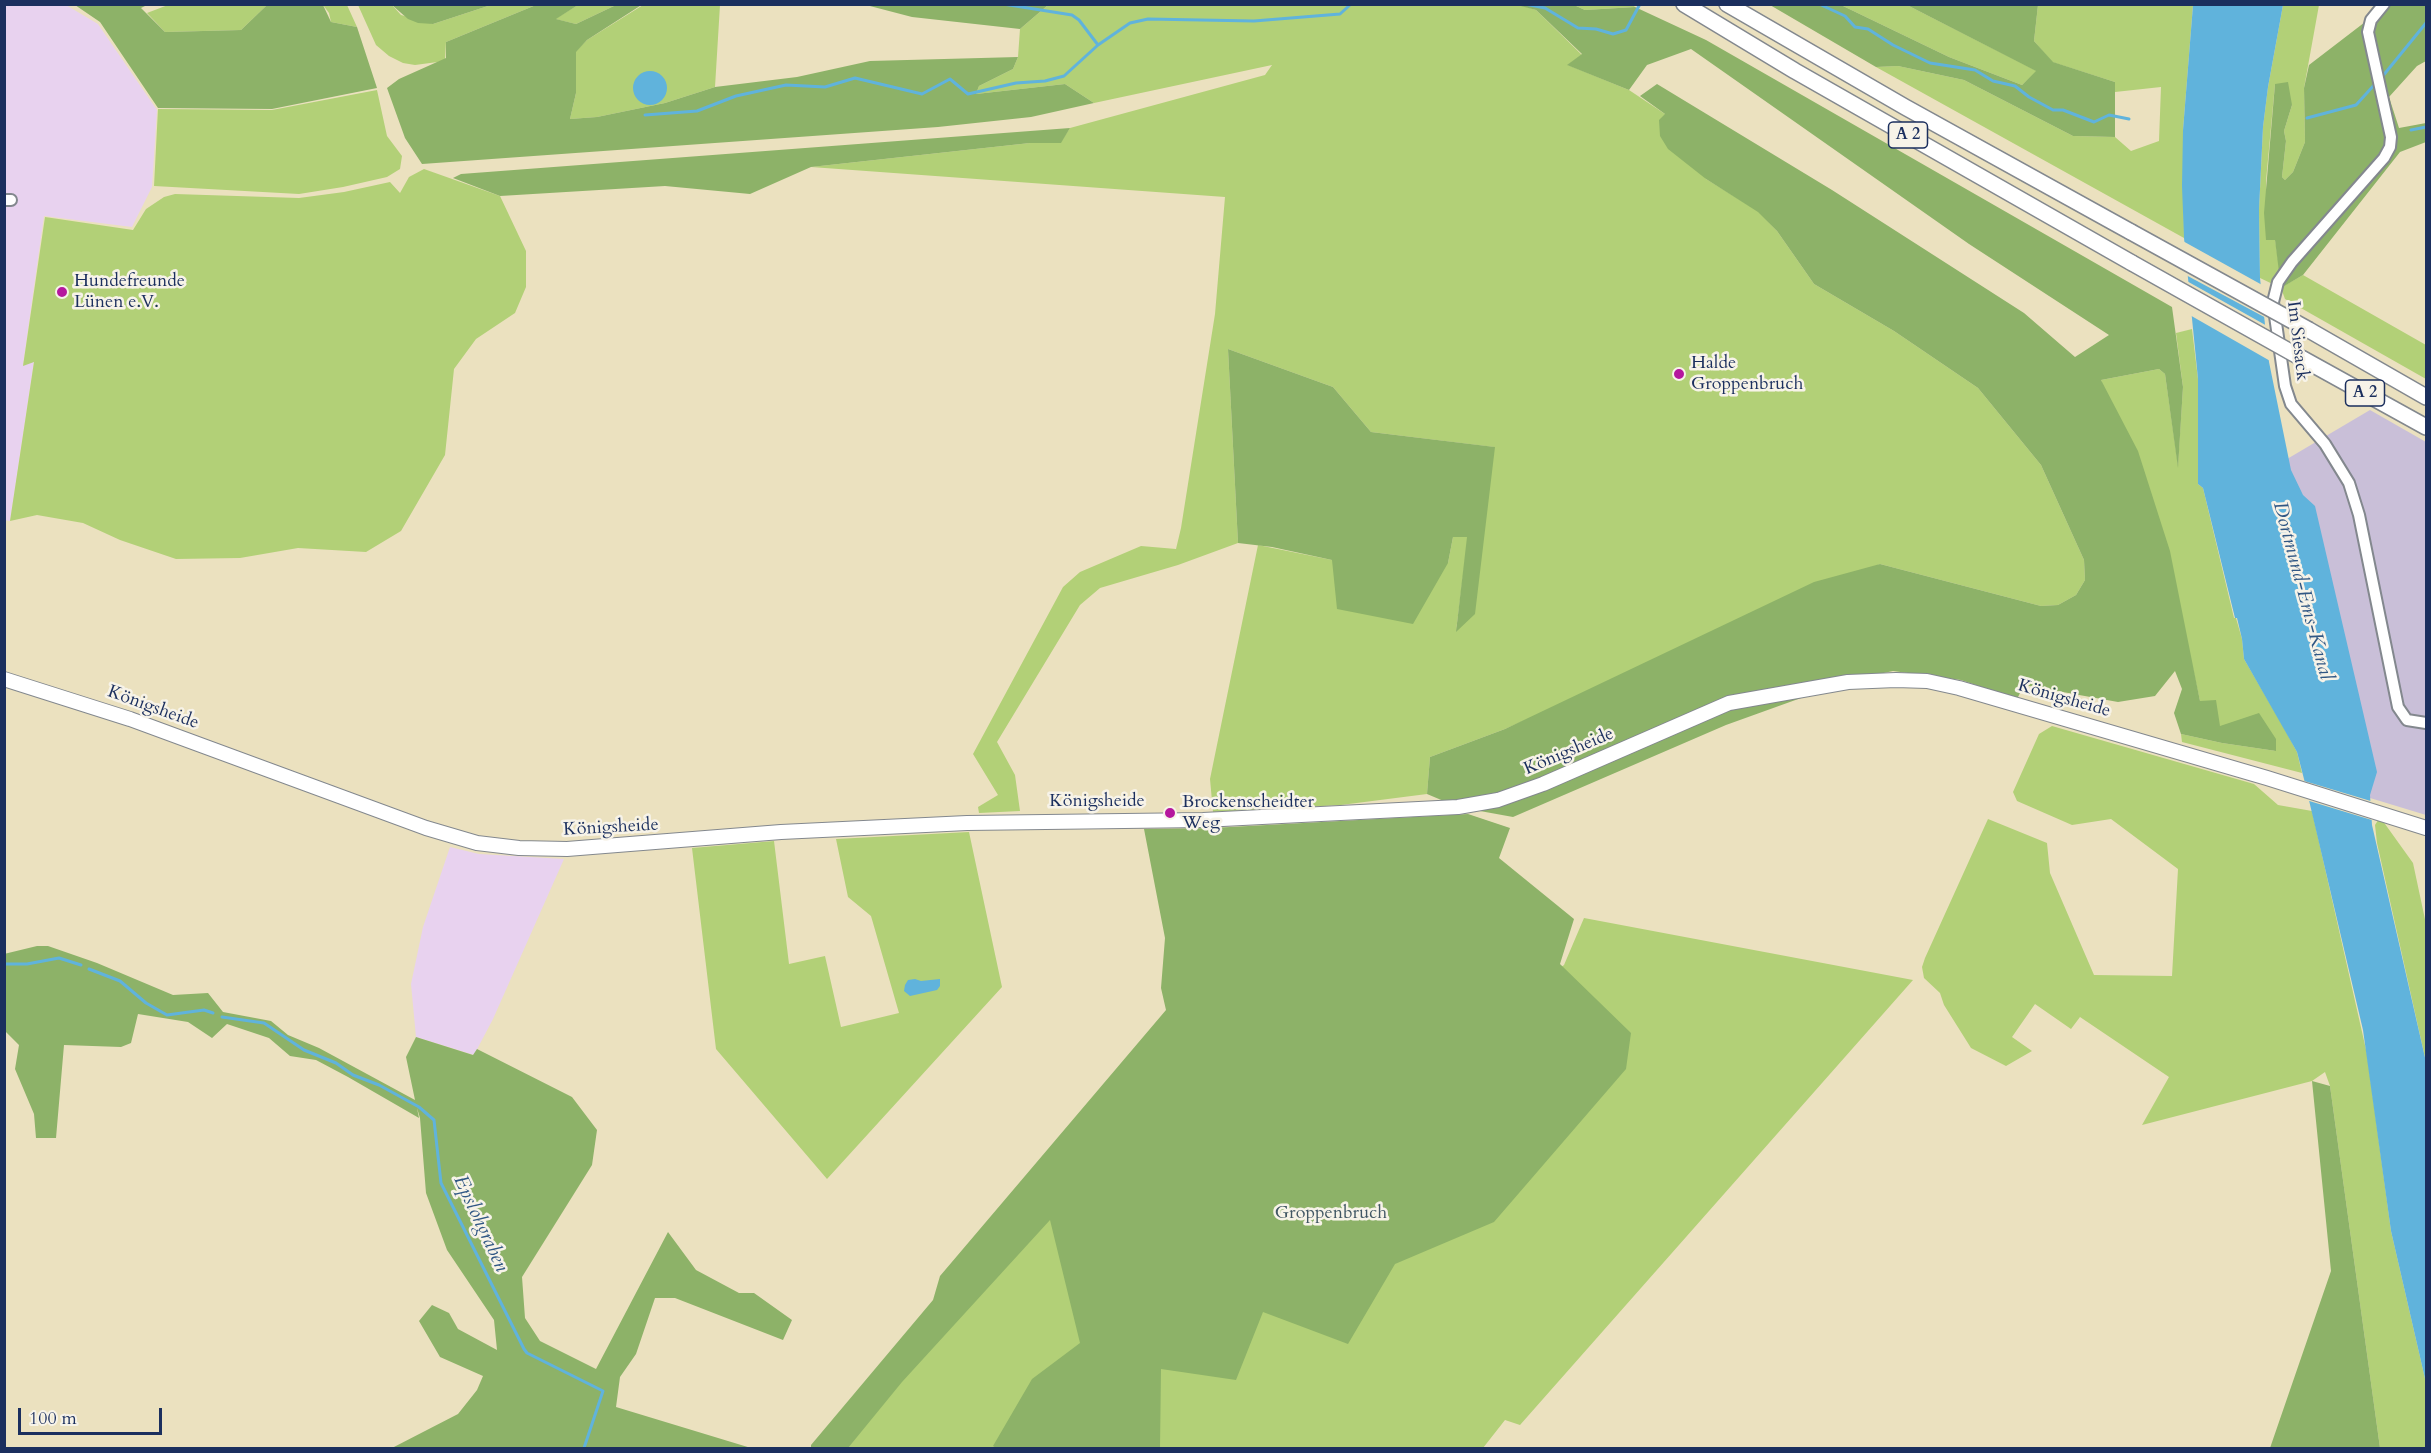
<!DOCTYPE html>
<meta charset="utf-8">
<style>
body{margin:0}
#map{position:relative;width:2431px;height:1453px;overflow:hidden;background:#ebe1bf;font-family:Cardo,serif}
canvas{display:block}
.frame{position:absolute;inset:0;border:6px solid #1b2f5e;pointer-events:none}
.scale{position:absolute;left:18px;top:1408px;width:144px;height:27px;box-sizing:border-box;border:3px solid #1b2f5e;border-top:0;padding-left:8px;font-size:18px;line-height:21px;white-space:nowrap;color:#1b2f5e;-webkit-text-stroke:4px #f7f3e8;paint-order:stroke}
</style>
<div id="map">
<canvas width="2431" height="1453"></canvas>
<div class="frame"></div>
<div class="scale">100 m</div>
</div>
<script>
const ctx = document.querySelector('canvas').getContext('2d');
ctx.lineJoin = 'round';
function paint(path, color) { ctx.fillStyle = color; ctx.fill(path, 'evenodd'); }
const poly = rows => new Path2D(rows.map(r => 'M' + r).join(''));
function trace(path, color, width, dash) { ctx.strokeStyle = color; ctx.lineWidth = width; ctx.lineCap = dash ? 'butt' : 'round'; ctx.setLineDash(dash || []); ctx.stroke(path); }
function drawText(font, color, halo, rows, align = 'center') {
  ctx.font = font + ' Cardo,serif'; ctx.lineWidth = 5; ctx.setLineDash([]); ctx.textBaseline = 'middle'; ctx.strokeStyle = halo; ctx.fillStyle = color; for (const [text, x, y, turn = 0] of rows) {
    ctx.save(); ctx.translate(x, y); ctx.rotate((+turn || 0) * Math.PI / 180); ctx.textAlign = isNaN(turn) ? turn : align; if (halo) ctx.strokeText(text, 0, 0); ctx.fillText(text, 0, 0); ctx.restore();
  }
}
paint(poly([
 [4,5,66,5,98,24,157,110,152,187,132,227,44,216,23,365,34,361,10,521,4,520],
 [450,847,479,854,564,859,493,1019,474,1055,416,1037,411,984,423,927]
]), '#e8d2ef');
paint(poly([
 [2370,410,2426,442,2426,815,2347,791,2260,475]
]), '#c9bfd8');
paint(poly([
 [1481,4,1517,4,1536,10,1582,55,1568,65,1629,90,1665,114,1706,179,1758,211,1777,231,1814,284,1894,331,1978,388,2041,465,2084,560,2085,580,2076,595,2058,605,2041,606,1880,564,1505,729,1430,757,1427,794,1341,805,1213,812,1210,779,1258,545,1332,560,1448,563,1453,537,1468,537,1456,631,1494,447,1371,432,1333,387,1228,349,1238,543,1178,565,1100,588,1080,605,997,742,1015,775,1020,811,979,813,978,807,998,795,973,754,1063,587,1080,572,1141,546,1176,549,1181,528,1215,314,1225,197,811,167,1030,143,1060,143,1070,128,1265,75,1272,65,1094,103,1065,84,976,94,979,86,1013,69,1018,57,1020,29,1048,5],
 [1632,4,1635,7,1585,10,1574,5],
 [168,5,267,5,241,30,165,32,147,13],
 [323,5,347,5,357,27,331,22,329,13],
 [358,5,392,5,401,15,433,24,491,5,536,5,446,42,445,61,415,65,403,63,389,56,376,45],
 [578,5,616,5,576,24,555,19],
 [643,5,720,5,715,87,665,103,597,117,570,119,576,93,575,52,587,40],
 [1841,5,1907,5,2037,71,2022,85,1949,57],
 [2038,5,2193,5,2183,130,2184,238,1876,67,1898,66,1964,80,2073,136,2115,137,2131,151,2159,141,2161,87,2115,92,2115,82,2052,62,2034,41],
 [2283,5,2319,5,2304,88,2305,142,2293,172,2285,180,2282,177,2286,141,2284,131,2292,105,2275,84,2266,181,2266,239,2275,239,2282,287,2303,275,2426,345,2426,379,2285,299,2281,288,2260,278,2259,210,2263,127,2268,87],
 [377,90,387,136,402,156,400,169,387,177,343,187,299,194,154,186,158,109,272,110],
 [424,169,500,196,526,251,526,287,515,313,476,339,454,369,445,455,401,531,366,552,298,548,240,558,176,559,120,540,83,523,37,515,10,521,34,362,23,366,45,217,133,230,146,209,164,197,175,194,299,198,344,192,390,182,400,193,409,177],
 [2192,329,2198,379,2198,484,2203,488,2234,618,2236,618,2242,639,2244,659,2283,726,2297,752,2302,773,2182,742,2181,734,2222,743,2276,751,2220,726,2200,701,2191,660,2101,380,2159,369,2165,374,2178,465,2183,387,2176,333],
 [2052,726,2254,784,2278,805,2312,811,2367,1054,2391,1231,2426,1383,2426,1448,2380,1448,2330,1086,2325,1072,2312,1081,2142,1125,2169,1077,2080,1017,2071,1029,2035,1004,2012,1037,2032,1051,2006,1066,1971,1048,1944,1005,1940,993,1924,978,1922,967,1925,958,1988,819,2047,843,2050,873,2094,975,2172,976,2178,869,2111,819,2072,825,2017,801,2013,792,2039,734],
 [2380,817,2413,863,2426,924,2426,1062,2377,843,2375,825],
 [969,832,1002,987,827,1179,716,1049,692,848,774,841,789,964,825,956,841,1027,899,1013,871,916,848,897,836,839],
 [1584,918,1913,980,1520,1425,1505,1420,1483,1448,835,1448,1094,1134,1541,982,1564,965]
]), '#b2d077');
paint(poly([
 [643,4,587,40,576,52,576,93,570,119,597,117,665,103,715,87,797,77,870,61,1018,57,1013,69,979,86,976,94,1065,84,1094,103,1031,117,938,127,422,164,405,138,387,88,399,79,446,58,446,42,536,5,578,5,556,19,576,24,616,5],
 [75,5,147,5,141,8,165,32,241,30,267,5,323,5,331,22,357,27,377,88,272,109,158,108,100,22],
 [392,5,491,5,433,24,418,23,408,19],
 [866,5,1048,5,1020,29,912,17],
 [1517,5,1574,5,1585,10,1635,7,1706,40,2172,307,2183,387,2178,468,2165,374,2159,369,2101,380,2138,451,2170,551,2200,701,2216,700,2220,726,2259,713,2276,739,2276,751,2222,743,2181,734,2174,713,2182,689,2175,671,2155,696,2118,702,2024,685,2017,699,1961,680,1893,671,1851,680,1726,725,1513,817,1458,807,1427,794,1430,757,1505,729,1814,582,1880,564,2041,606,2058,605,2076,595,2085,580,2084,560,2041,465,1978,388,1894,331,1814,284,1777,231,1758,212,1706,179,1668,149,1660,136,1659,120,1665,114,1640,96,1657,84,1832,190,2024,313,2075,357,2109,335,1969,244,1691,49,1647,65,1629,90,1567,65,1582,54,1536,10],
 [2006,5,2038,5,2034,41,2053,62,2115,82,2115,137,2073,136,1964,80,1898,66,1876,67,1770,5,1841,5,1949,57,2022,85,2036,71,1907,5],
 [2382,5,2426,5,2426,61,2417,66,2389,97,2399,128,2426,123,2426,142,2400,152,2303,275,2281,288,2275,240,2266,240,2264,213,2275,84,2288,82,2292,105,2284,131,2286,141,2282,177,2285,180,2293,172,2305,142,2304,88,2309,65,2369,19],
 [1070,128,1061,143,1030,143,811,167,750,194,665,186,500,196,453,178,461,174],
 [1228,349,1333,387,1371,432,1495,447,1475,614,1456,632,1467,537,1453,537,1448,563,1413,624,1337,609,1332,560,1272,547,1238,543],
 [1468,814,1510,828,1499,858,1574,919,1560,964,1631,1033,1626,1069,1494,1222,1395,1264,1348,1344,1263,1312,1236,1380,1161,1369,1160,1448,996,1448,993,1446,1032,1379,1080,1343,1050,1220,902,1382,848,1448,811,1448,811,1445,933,1300,940,1276,1166,1010,1161,988,1165,938,1144,829,1212,828],
 [37,946,48,946,97,963,173,995,208,993,223,1012,271,1021,288,1035,319,1048,415,1100,406,1057,416,1037,473,1055,477,1049,572,1097,597,1130,592,1165,522,1277,525,1318,540,1341,596,1369,668,1232,696,1270,739,1293,754,1293,792,1320,783,1340,675,1298,655,1298,636,1354,620,1377,616,1407,751,1448,392,1448,458,1414,477,1390,483,1376,440,1357,419,1321,432,1305,449,1313,458,1329,497,1350,494,1320,447,1250,426,1193,420,1118,417,1108,419,1118,348,1077,316,1060,290,1056,269,1038,227,1024,212,1038,188,1022,138,1014,131,1043,121,1047,64,1045,56,1138,36,1138,34,1114,15,1069,19,1045,5,1031,4,954],
 [2312,1081,2330,1086,2380,1448,2270,1448,2331,1271]
]), '#8db268');
paint(poly([
 [2193,5,2283,5,2268,87,2263,127,2259,210,2260,278,2269,362,2291,470,2303,495,2315,506,2377,772,2370,795,2372,825,2426,1062,2426,1383,2391,1231,2363,1030,2304,779,2297,752,2244,659,2242,639,2237,618,2235,618,2203,488,2198,484,2198,379,2184,238,2182,186,2183,130],
 '633 88a17 17 0 1 1 34 0a17 17 0 1 1-34 0Z',
 [915,979,921,981,940,979,940,986,937,990,910,996,904,991,905,985,908,980]
]), '#60b3dc');
paint(poly([
 [2181,240,2264,286,2268,319,2184,274],
 [2185,280,2269,327,2272,362,2188,314],
 [2301,780,2374,802,2375,821,2306,800]
]), '#ebe1bf');
trace(poly([
 [1003,4,1072,15,1079,20,1098,45],
 [1525,4,1545,8,1578,28,1596,29,1613,34,1626,30,1640,4],
 [1819,4,1845,16,1855,27,1868,29,1893,45,1930,63,1975,70,1993,81,2015,86,2029,97,2053,110,2063,110,2094,122,2109,115,2129,119],
 [2382,77,2426,23],
 [645,115,697,111,736,96,786,85,825,87,855,78,922,94,950,79,968,94,1016,83,1045,81,1064,76,1098,45,1130,23,1148,19,1254,21,1340,14,1351,4],
 [2307,118,2356,105,2375,84],
 [2411,130,2426,127],
 [4,964,27,964,59,958,81,965],
 [89,969,120,981,146,1003,167,1015,204,1010,213,1013],
 [222,1017,264,1023,304,1050,336,1063,353,1075,379,1085,419,1107,434,1120,441,1183,524,1349,527,1353,603,1391,584,1448]
]), '#60b3dc', 3);
const minor = poly([
 [2384,4,2371,20,2368,32,2391,137,2390,147,2384,158,2292,262,2278,282,2273,302,2285,386,2291,404,2325,444,2349,483,2359,515,2398,707,2407,720,2426,723],
 [4,200,11,200]
]);
const major = poly([
 [4,679,130,719,426,828,477,843,519,848,567,849,781,832,967,823,1203,820,1458,807,1498,800,1543,784,1729,703,1848,682,1896,680,1927,681,1959,688,2267,778,2426,828]
]);
const highway = poly([
 [1684,4,1795,71,2132,263],
 [1727,4,1905,107,2131,232],
 [2309,330,2426,397],
 [2303,359,2426,427]
]);
trace(minor, '#83888e', 14);
trace(major, '#83888e', 16);
trace(highway, '#83888e', 18);
trace(minor, '#fff', 10);
trace(major, '#fff', 14);
trace(highway, '#fff', 15);
const highwayBridge = poly([
 [2131,232,2309,330],
 [2132,263,2303,359]
]);
trace(highwayBridge, '#83888e', 18, []);
trace(highwayBridge, '#fff', 15);
for (const [x, y, r, color] of [
 [62,292,6,"#b5179e"],
 [1679,374,6,"#b5179e"],
 [1170,813,6,"#b5179e"]
]) { const dot = new Path2D(); dot.arc(x, y, r, 0, 2 * Math.PI); ctx.fillStyle = color; ctx.fill(dot); trace(dot, '#f7f3e8', 2); }
for (const [x, y, w] of [
 [1908,135,39],
 [2365,393,39]
]) { const box = new Path2D(); box.roundRect(x - w / 2, y - 13, w, 26, 4.5); ctx.fillStyle = '#f7f3e8'; ctx.fill(box); trace(box, '#1b2f5e', 1.5); }
drawText('bold 16px', '#1b2f5e', null, [
 ["A 2",1908,135],
 ["A 2",2365,393]
]);
drawText('18px', '#1b2f5e', '#f7f3e8', [
 ["Hundefreunde",74,282],
 ["Lünen e.V.",74,303],
 ["Halde",1691,364],
 ["Groppenbruch",1691,385],
 ["Brockenscheidter",1182,803],
 ["Weg",1182,824]
], 'left');
drawText('18px', '#1b2f5e', '#f7f3e8', [
 ["Im Siesack",2297,341,83],
 ["Königsheide",2064,699,16],
 ["Königsheide",153,708,20],
 ["Königsheide",1569,752,-23],
 ["Königsheide",1097,802],
 ["Königsheide",611,828,-3]
]);
drawText('18px', '#415764', '#f7f3e8', [
 ["Groppenbruch",1331,1214]
]);
drawText('italic 20px', '#305784', '#f7f3e8', [
 ["Dortmund-Ems-Kanal",2302,591,75],
 ["Epslohgraben",480,1224,65]
]);
</script>
